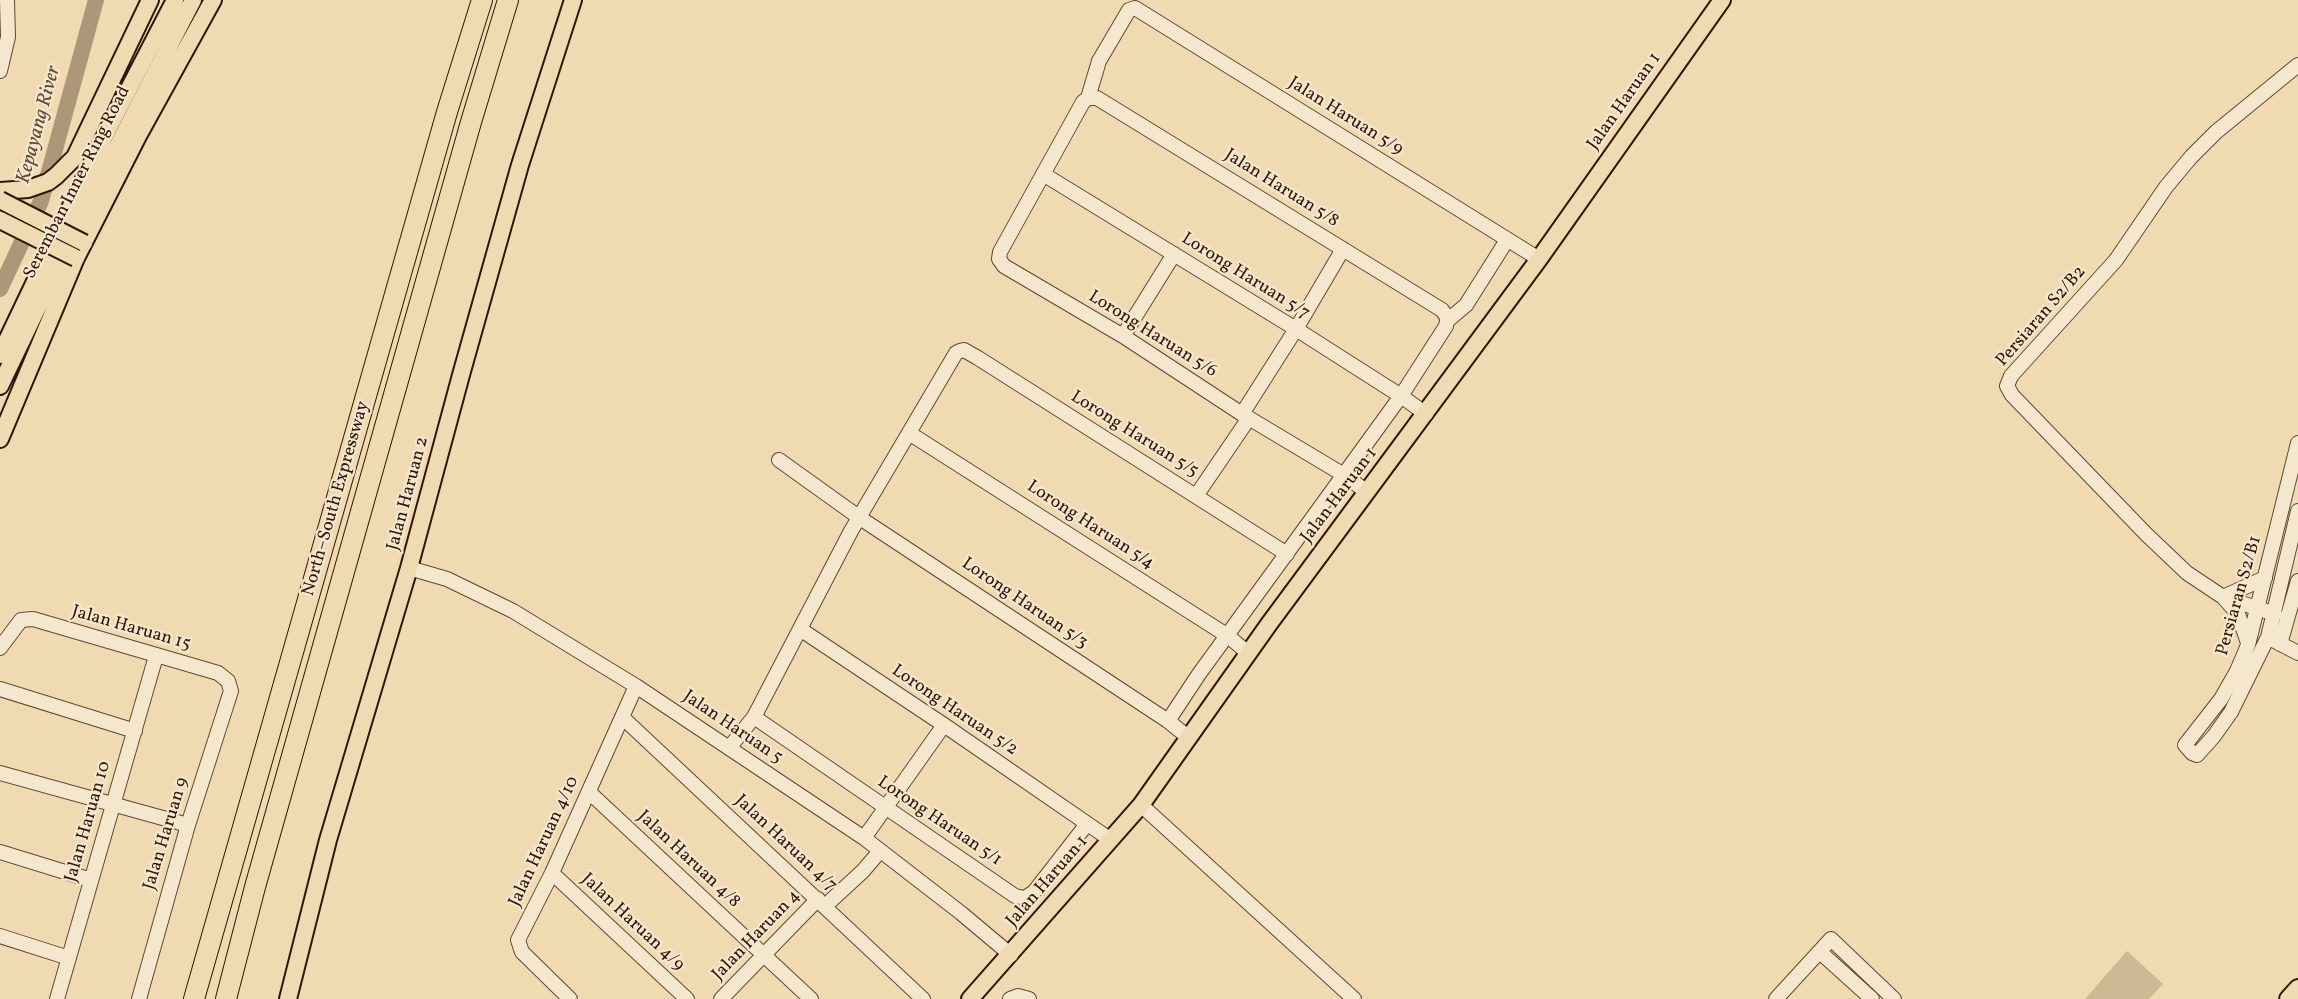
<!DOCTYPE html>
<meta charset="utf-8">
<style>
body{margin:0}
canvas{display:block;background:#efdab2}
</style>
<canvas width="2298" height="999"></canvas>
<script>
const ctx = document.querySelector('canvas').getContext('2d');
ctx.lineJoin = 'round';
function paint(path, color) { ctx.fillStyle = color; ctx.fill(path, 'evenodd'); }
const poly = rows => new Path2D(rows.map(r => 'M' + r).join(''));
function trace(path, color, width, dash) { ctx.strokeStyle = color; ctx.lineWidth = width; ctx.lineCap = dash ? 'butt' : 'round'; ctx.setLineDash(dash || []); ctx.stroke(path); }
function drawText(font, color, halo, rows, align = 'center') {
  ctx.font = font + ' Vollkorn,serif'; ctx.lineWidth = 4.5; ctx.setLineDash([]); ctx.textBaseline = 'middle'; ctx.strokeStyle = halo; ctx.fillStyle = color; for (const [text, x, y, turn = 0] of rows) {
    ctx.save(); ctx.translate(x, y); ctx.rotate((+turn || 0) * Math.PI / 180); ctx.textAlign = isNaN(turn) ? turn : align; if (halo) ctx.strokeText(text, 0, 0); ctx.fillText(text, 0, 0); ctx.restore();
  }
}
paint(poly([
 [2127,951,2163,984,2149,999,2085,999]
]), '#cfb995');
trace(poly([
 [0,289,41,201,96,0]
]), '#ae9778', 16);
const minor = poly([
 [0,71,8,37,7,0],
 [1088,98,1097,98,1442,310,1447,317,1447,321],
 [1043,174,1296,329,1401,396,1426,414],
 [1123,336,1174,254],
 [1242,414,1296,329,1343,249],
 [909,433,1228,636,1248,653],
 [2298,443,2248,645,2237,671,2221,699,2185,745,2192,753,2197,755,2214,736,2231,712,2268,637,2298,511],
 [779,460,860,518,1168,721,1188,737],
 [1367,492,1344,475,1242,414,1123,336,1004,266,999,259,1000,252,1083,102,1088,98,1099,61,1129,10,1135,8,1539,259],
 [1196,496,1249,418],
 [409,568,447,579,513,611,636,686,864,838,961,913,1011,955],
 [2223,597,2238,614,2248,643],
 [2223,597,2265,578],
 [2275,614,2223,597,2187,573,2146,534,2012,395,2007,386,2011,376,2116,260,2166,187,2191,157,2216,132,2298,65],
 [800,629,944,725,1111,840],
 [2273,640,2298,653],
 [2280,644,2298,581],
 [0,648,21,620,33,619,218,673,228,681,231,691,188,825,139,999],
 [0,689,135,731],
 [622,717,923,999],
 [754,717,1015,896,1025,898,1034,892,1087,824],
 [1168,721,1199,674,1401,396,1446,326,1447,321,1466,305,1507,240],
 [729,748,754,717,851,531,956,353,960,351,964,350,978,358,1287,554],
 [0,773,188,825],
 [589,792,811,999],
 [1141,805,1354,999],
 [864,838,944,725],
 [0,852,91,880],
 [552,873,687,999],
 [825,906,863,871,880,851],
 [0,936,69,958],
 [1820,952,1872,999],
 [57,999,156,656],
 [570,999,522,952,518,940,552,873,636,686],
 [721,999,818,899],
 [1010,999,1018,996,1029,999],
 [1776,999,1831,939,1894,999]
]);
const major = poly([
 [0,191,28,189,48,182,56,176,75,157,150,0],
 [0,355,105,135,175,0],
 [0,386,81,217,193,0],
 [0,439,76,258,138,136,213,0],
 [288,999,328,840,409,568,461,375,520,165,573,0],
 [970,999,1141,805,1269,624,1539,259,1722,0],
 [2288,999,2298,988]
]);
const highway = poly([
 [194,999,447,112,482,0],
 [226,999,255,887,471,122,508,0]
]);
trace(minor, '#604731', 16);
trace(major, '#301606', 20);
trace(highway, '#301606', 22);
trace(minor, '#f5e7cd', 14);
trace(major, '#efdab2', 16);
trace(highway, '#efdab2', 20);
const majorBridge = poly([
 [0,200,84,243],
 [0,220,76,258]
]);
trace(majorBridge, '#301606', 20, []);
trace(majorBridge, '#efdab2', 16);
drawText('18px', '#301606', '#f5e7cd', [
 ["Jalan Haruan 1",1625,102,-55],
 ["Jalan Haruan 5/9",1345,117,32],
 ["Seremban Inner Ring Road",78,183,-63],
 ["Jalan Haruan 5/8",1281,189,32],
 ["Lorong Haruan 5/7",1245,277,32],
 ["Persiaran S2/B2",2042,317,-49],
 ["Lorong Haruan 5/6",1152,335,32],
 ["Lorong Haruan 5/5",1134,435,32],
 ["Jalan Haruan 2",409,494,-75],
 ["Jalan Haruan 1",1340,496,-53],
 ["North–South Expressway",337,499,-74],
 ["Lorong Haruan 5/4",1090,526,33],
 ["Persiaran S2/B1",2240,596,-74],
 ["Lorong Haruan 5/3",1024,604,34],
 ["Jalan Haruan 15",131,629,16],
 ["Lorong Haruan 5/2",954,711,34],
 ["Jalan Haruan 5",732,728,34],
 ["Jalan Haruan 10",89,822,-74],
 ["Lorong Haruan 5/1",939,822,34],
 ["Jalan Haruan 9",167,834,-73],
 ["Jalan Haruan 4/10",545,842,-65],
 ["Jalan Haruan 4/7",785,844,43],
 ["Jalan Haruan 4/8",688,860,43],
 ["Jalan Haruan 1",1048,882,-49],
 ["Jalan Haruan 4/9",632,923,43],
 ["Jalan Haruan 4",757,936,-46]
]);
drawText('italic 20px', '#624a34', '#f5e7cd', [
 ["Kepayang River",40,125,-75]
]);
</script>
